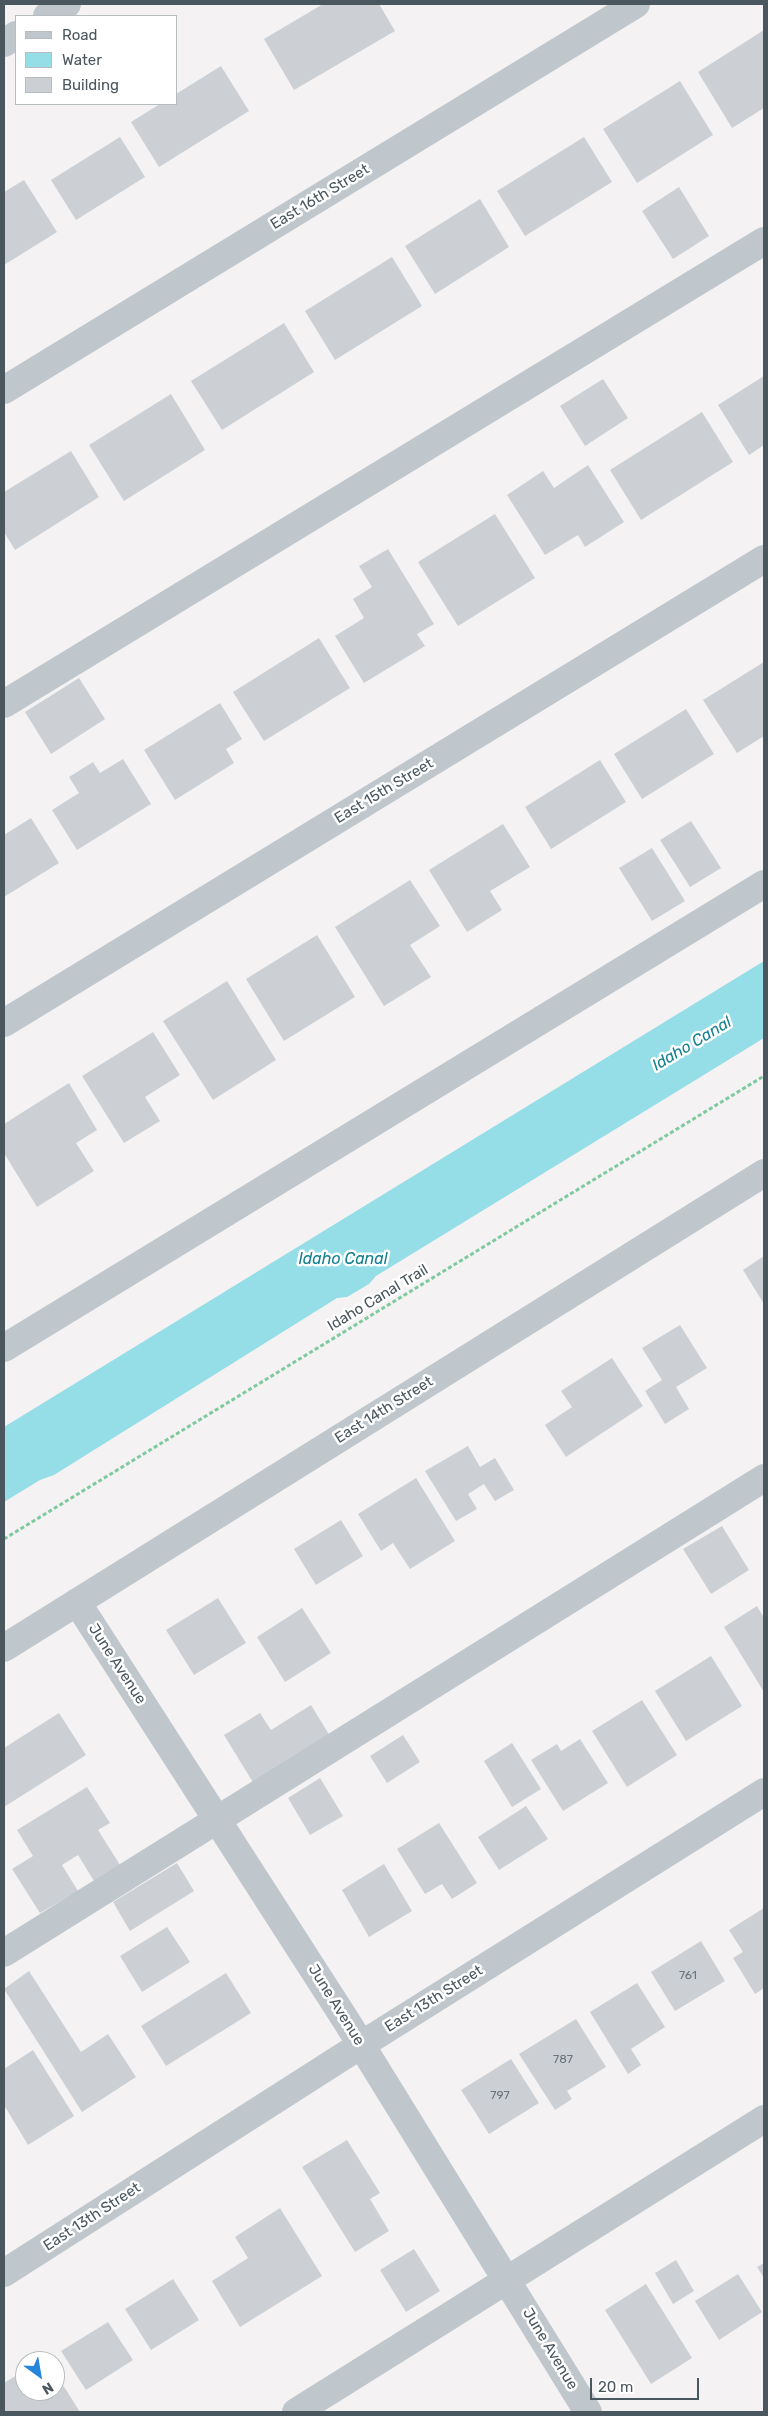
<!DOCTYPE html>
<style>
body{margin:0}
#map{position:relative;width:768px;height:2416px;overflow:hidden;background:#f4f2f2;font-family:Rubik,sans-serif}
canvas{display:block}
.frame{position:absolute;inset:0;border:5px solid #4b575e;pointer-events:none}
.legend{position:absolute;left:15px;top:15px;width:162px;height:90px;box-sizing:border-box;background:#fff;border:1px solid #b7bcbf;margin:0;padding:6px 9px;list-style:none;font-size:15px;color:#4b575e}
.legend li{display:flex;align-items:center;gap:10px;height:25px}
.legend b{width:25px;border:1px solid #b7bcbf}
.north{position:absolute;left:15px;top:2351px;width:50px;height:50px;box-sizing:border-box;background:#fff;border:1px solid #b7bcbf;border-radius:50%;rotate:148deg;font-size:14px;font-weight:700;line-height:20px;text-align:center;color:#4b575e}
.north::after{content:'';display:block;margin:auto;width:18px;height:22px;background:#2684da;clip-path:polygon(50% 0,100% 100%,50% 72%,0 100%)}
.scale{position:absolute;left:590px;top:2378px;width:109px;height:22px;box-sizing:border-box;border:2px solid #4b575e;border-top:0;padding-left:6px;font-size:15px;line-height:18px;white-space:nowrap;color:#4b575e;-webkit-text-stroke:4px #fff;paint-order:stroke}
</style>
<div id="map">
<canvas width="768" height="2416"></canvas>
<div class="frame"></div>
<ul class="legend">
<li><b style="height:6px;background:#bfc7cd"></b>Road</li>
<li><b style="height:14px;background:#95dde7"></b>Water</li>
<li><b style="height:14px;background:#ccd0d4"></b>Building</li>
</ul>
<div class="north">N</div>
<div class="scale">20 m</div>
</div>
<script>
const ctx = document.querySelector('canvas').getContext('2d');
ctx.lineJoin = 'round';
function paint(path, color) { ctx.fillStyle = color; ctx.fill(path, 'evenodd'); }
const poly = rows => new Path2D(rows.map(r => 'M' + r).join(''));
function trace(path, color, width, dash) { ctx.strokeStyle = color; ctx.lineWidth = width; ctx.lineCap = dash ? 'butt' : 'round'; ctx.setLineDash(dash || []); ctx.stroke(path); }
function drawText(font, color, halo, rows, align = 'center') {
  ctx.font = font + ' Rubik,sans-serif'; ctx.lineWidth = 5; ctx.setLineDash([]); ctx.textBaseline = 'middle'; ctx.strokeStyle = halo; ctx.fillStyle = color; for (const [text, x, y, turn = 0] of rows) {
    ctx.save(); ctx.translate(x, y); ctx.rotate((+turn || 0) * Math.PI / 180); ctx.textAlign = isNaN(turn) ? turn : align; if (halo) ctx.strokeText(text, 0, 0); ctx.fillText(text, 0, 0); ctx.restore();
  }
}
paint(poly([
 [764,961,764,1038,376,1276,369,1284,347,1297,337,1298,54,1475,40,1480,4,1502,4,1427]
]), '#95dde7');
paint(poly([
 [323,4,379,4,395,31,294,90,264,39],
 [764,30,764,108,732,128,698,72],
 [221,66,249,111,159,167,131,122,160,104,176,104,176,94],
 [680,81,713,135,637,183,603,129],
 [120,137,145,177,76,220,51,180],
 [584,137,612,182,525,236,497,191],
 [24,180,57,232,4,265,4,192],
 [679,187,709,236,673,259,642,211],
 [480,199,509,247,435,294,405,246],
 [392,257,422,306,335,360,305,311],
 [284,323,314,372,222,430,191,381],
 [764,376,764,445,749,455,718,405],
 [603,379,628,418,585,446,560,406],
 [171,394,205,450,124,501,89,445],
 [702,412,733,462,641,520,610,470],
 [71,451,99,497,15,550,4,532,4,492],
 [588,465,624,522,585,547,578,535,545,555,507,495,543,471,554,488],
 [495,514,535,578,458,626,418,562],
 [388,549,434,624,417,634,425,646,364,683,335,636,364,618,353,599,372,587,359,566],
 [319,638,350,688,264,741,233,692],
 [764,662,764,736,737,753,703,700],
 [79,678,105,719,51,754,25,712],
 [220,703,242,739,226,749,234,763,175,800,144,750],
 [686,709,714,754,642,799,614,754],
 [123,759,151,804,77,850,52,810,79,793,69,777,93,762,100,773],
 [600,760,626,802,551,849,525,807],
 [31,818,59,863,4,897,4,835],
 [691,821,721,868,690,887,660,840],
 [503,824,530,867,490,891,502,910,467,932,429,870],
 [652,848,685,901,652,921,619,868],
 [410,880,440,926,410,945,431,977,384,1006,335,927],
 [317,935,355,997,284,1041,246,979],
 [227,981,276,1060,213,1100,163,1021],
 [153,1032,180,1075,145,1097,160,1121,124,1143,82,1076],
 [69,1083,97,1130,76,1143,94,1171,37,1207,4,1153,4,1124],
 [764,1256,764,1304,743,1270],
 [680,1325,707,1368,676,1387,689,1409,665,1424,645,1391,662,1380,642,1348],
 [612,1358,643,1406,566,1457,545,1425,572,1407,561,1391],
 [468,1446,480,1467,495,1458,514,1490,495,1501,484,1484,468,1494,477,1509,456,1521,425,1471],
 [416,1478,455,1541,410,1569,393,1543,381,1551,358,1514],
 [341,1520,363,1556,316,1585,294,1549],
 [722,1526,749,1570,711,1594,683,1549],
 [218,1598,246,1643,194,1675,166,1630],
 [757,1606,764,1618,764,1692,724,1627],
 [302,1608,331,1653,285,1682,257,1637],
 [711,1656,742,1706,686,1741,655,1691],
 [642,1700,677,1755,627,1787,592,1731],
 [311,1705,330,1736,254,1784,224,1735,260,1713,271,1730],
 [59,1713,86,1755,4,1807,4,1748],
 [403,1735,420,1762,387,1783,370,1756],
 [580,1739,608,1783,563,1811,531,1760,557,1744,561,1751],
 [512,1743,541,1789,512,1807,484,1761],
 [320,1778,343,1816,310,1835,288,1798],
 [87,1787,110,1823,98,1830,120,1865,94,1881,78,1855,62,1865,78,1891,40,1913,12,1869,33,1856,17,1830],
 [526,1806,548,1839,499,1870,478,1837],
 [439,1823,477,1883,452,1899,442,1884,425,1894,397,1849],
 [177,1863,194,1891,130,1931,113,1902],
 [384,1864,412,1911,369,1937,342,1890],
 [764,1908,764,1988,755,1994,733,1958,743,1952,729,1930],
 [167,1927,190,1962,142,1992,120,1956],
 [701,1941,725,1981,675,2011,651,1972],
 [29,1971,81,2052,108,2034,136,2077,82,2112,4,1989],
 [226,1973,251,2013,166,2066,141,2026],
 [637,1983,665,2027,631,2049,641,2065,628,2074,590,2012],
 [576,2019,606,2067,567,2091,572,2099,555,2110,519,2054],
 [33,2050,74,2116,28,2145,4,2105,4,2069],
 [511,2059,539,2103,489,2134,461,2090],
 [347,2140,380,2193,370,2199,389,2231,355,2252,302,2167],
 [280,2208,322,2276,240,2327,212,2281,248,2258,235,2237],
 [414,2249,440,2291,406,2312,380,2270],
 [676,2260,694,2291,673,2304,655,2273],
 [764,2263,764,2278,757,2267],
 [738,2274,762,2312,719,2340,695,2301],
 [173,2279,199,2320,151,2350,125,2309],
 [646,2284,692,2358,651,2384,605,2310],
 [108,2322,133,2360,86,2390,61,2351],
 [25,2370,25,2391,55,2391,55,2386,61,2382,80,2412,4,2412,4,2383]
]), '#ccd0d4');
trace(poly([
 [4,1539,764,1076]
]), '#7eca9e', 3, [4, 2.5]);
trace(poly([
 [47,16,67,4],
 [4,43,16,35],
 [4,390,636,4],
 [4,704,764,241],
 [4,1023,764,559],
 [4,1348,764,884],
 [77,1602,347,2022,588,2412],
 [4,1648,764,1173],
 [4,1953,764,1478],
 [4,2273,361,2045,764,1792],
 [296,2412,764,2119]
]), '#bfc7cd', 28);
drawText('12px', '#6b757c', null, [
 ["761",688,1976],
 ["787",563,2060],
 ["797",500,2096]
]);
drawText('15px', '#4b575e', '#fff', [
 ["East 16th Street",320,197,-31],
 ["East 15th Street",384,791,-31],
 ["Idaho Canal Trail",378,1298,-31],
 ["East 14th Street",384,1410,-32],
 ["June Avenue",117,1664,57],
 ["East 13th Street",434,1999,-32],
 ["June Avenue",336,2005,58],
 ["East 13th Street",92,2217,-33],
 ["June Avenue",550,2349,59]
]);
drawText('italic 16px', '#158190', '#fff', [
 ["Idaho Canal",692,1044,-31],
 ["Idaho Canal",343,1259]
]);
</script>
